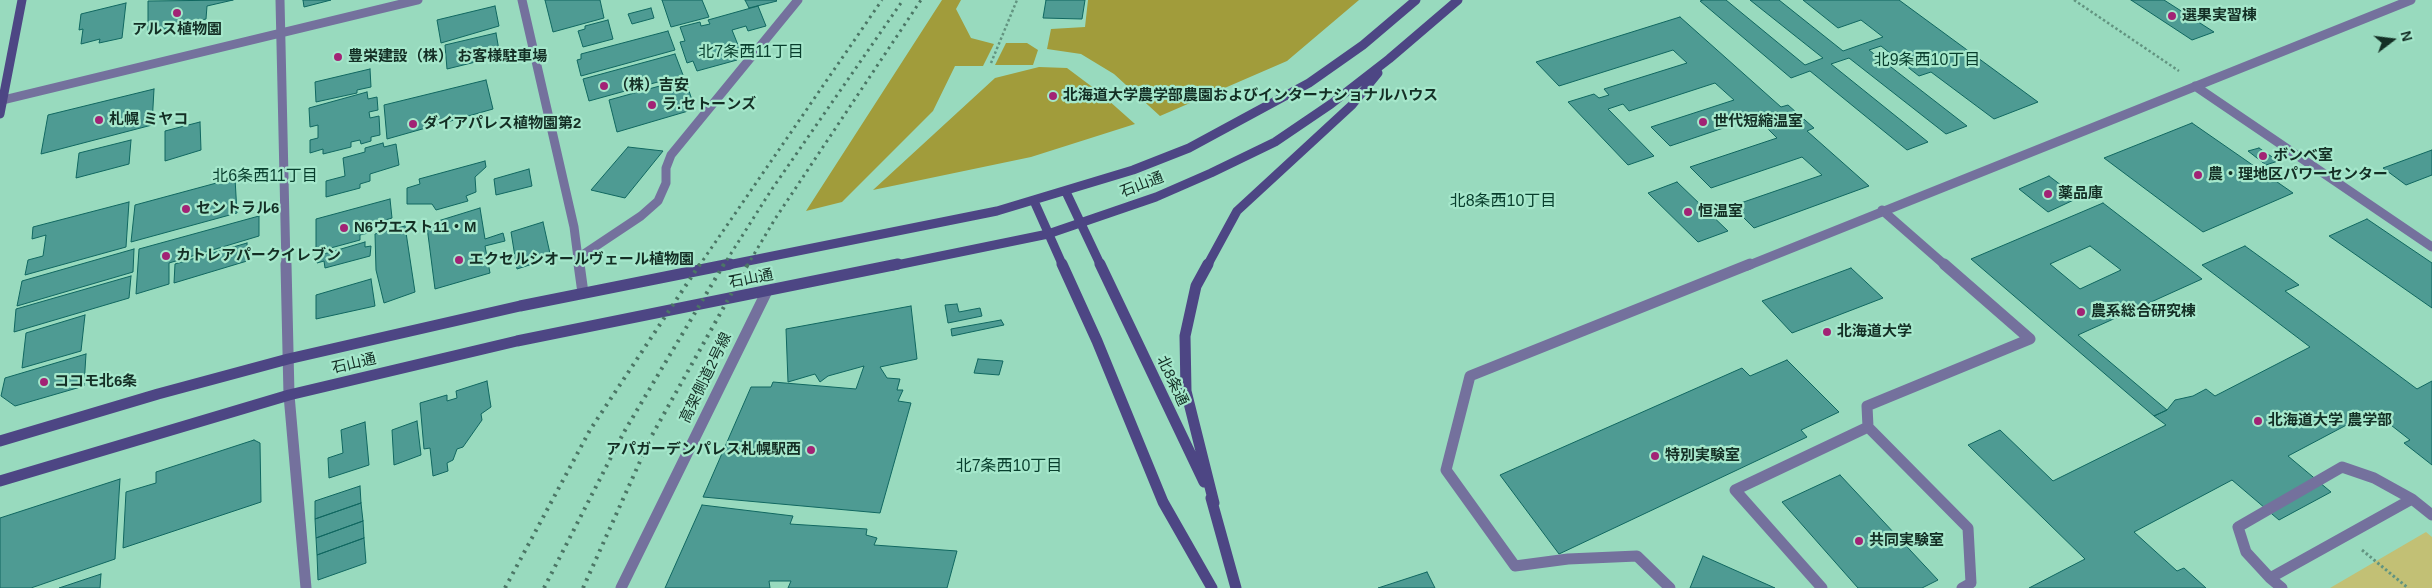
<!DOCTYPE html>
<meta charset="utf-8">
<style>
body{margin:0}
#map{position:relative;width:2432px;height:588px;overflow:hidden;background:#98dabe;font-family:Helvetica,sans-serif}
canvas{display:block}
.north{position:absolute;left:2367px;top:15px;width:50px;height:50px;-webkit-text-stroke:4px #a5e7cb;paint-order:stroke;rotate:75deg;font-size:14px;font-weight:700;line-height:20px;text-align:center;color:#142f25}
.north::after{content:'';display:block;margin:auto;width:18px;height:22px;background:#142f25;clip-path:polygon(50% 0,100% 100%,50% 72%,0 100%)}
</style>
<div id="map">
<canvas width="2432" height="588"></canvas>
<div class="north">N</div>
</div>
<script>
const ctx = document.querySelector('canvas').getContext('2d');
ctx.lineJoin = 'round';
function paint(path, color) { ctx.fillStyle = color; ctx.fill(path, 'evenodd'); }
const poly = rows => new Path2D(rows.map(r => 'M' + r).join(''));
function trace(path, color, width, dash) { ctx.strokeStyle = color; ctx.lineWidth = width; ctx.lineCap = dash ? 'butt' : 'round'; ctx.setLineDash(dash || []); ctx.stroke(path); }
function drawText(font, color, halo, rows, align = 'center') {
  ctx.font = font + ' Helvetica,"Noto Sans JP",sans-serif'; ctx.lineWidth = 4.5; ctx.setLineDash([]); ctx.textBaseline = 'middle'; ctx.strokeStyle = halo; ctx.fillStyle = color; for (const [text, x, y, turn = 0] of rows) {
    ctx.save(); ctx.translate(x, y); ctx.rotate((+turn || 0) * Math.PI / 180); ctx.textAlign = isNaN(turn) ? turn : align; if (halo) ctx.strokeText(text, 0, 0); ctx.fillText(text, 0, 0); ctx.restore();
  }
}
paint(poly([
 [2426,532,2432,537,2432,588,2330,588]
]), '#c2c075');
paint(poly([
 [942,0,961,0,956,9,971,38,994,44,983,66,955,66,933,111,842,202,806,211],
 [1088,0,1359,0,1287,61,1160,116,1114,74,1081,54,1047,49,1051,29,1085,27],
 [1006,43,1027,43,1038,50,1033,65,995,65],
 [1039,67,1067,68,1099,92,1135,124,1031,157,873,190,995,78]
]), '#a19c3b');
const building = poly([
 [233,0,207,6,206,19,148,33,148,1,233,0],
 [303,0,331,0,304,7,303,0],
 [545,0,600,0,604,18,553,32,545,0],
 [662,0,702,0,709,17,671,27,662,0],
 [745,0,776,0,777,1,749,8,745,0],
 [1046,0,1085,0,1082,19,1043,18,1046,0],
 [1703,0,1726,0,1805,65,1823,58,1750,0,1779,0,1843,51,1883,37,1861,20,1838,28,1803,0,1899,0,2038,102,1994,119,1931,72,1919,76,1881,46,1869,50,1967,126,1946,134,1849,58,1831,64,1928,142,1907,150,1810,71,1791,78,1700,1,1703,0],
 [2131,0,2164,0,2214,32,2192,40,2131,0],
 [126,3,122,38,99,43,100,39,81,44,83,29,79,30,81,14,126,3],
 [495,6,499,26,441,43,437,20,495,6],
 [758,6,766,26,748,31,746,26,732,30,742,55,737,60,697,71,693,61,687,63,680,42,685,41,680,27,700,22,701,26,710,24,708,20,758,6],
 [651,8,654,18,632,24,628,14,651,8],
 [1680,17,1781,107,1788,105,1814,128,1807,131,1869,186,1754,228,1732,206,1822,175,1802,157,1711,188,1690,167,1777,138,1756,117,1670,146,1651,127,1734,100,1715,83,1629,111,1623,104,1608,109,1654,156,1628,165,1568,102,1594,94,1599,98,1609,95,1604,89,1687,63,1673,50,1559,86,1536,62,1680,17],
 [608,20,613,39,583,47,578,31,585,29,585,26,608,20],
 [668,31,675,50,581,76,577,60,581,59,581,54,668,31],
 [496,33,500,56,447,69,445,45,496,33],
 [675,54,683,75,589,101,583,79,675,54],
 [370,69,371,87,357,90,357,93,316,102,315,82,370,69],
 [685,79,695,109,617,132,609,100,685,79],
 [486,80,493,109,387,139,384,105,486,80],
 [154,89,152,125,41,154,48,115,154,89],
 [367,92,368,99,377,97,378,110,369,112,370,118,379,116,380,135,371,137,371,141,361,144,360,140,351,142,351,147,323,154,323,149,310,153,310,140,318,138,318,125,310,127,309,108,367,92],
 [200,122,201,150,165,161,165,131,200,122],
 [2192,123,2293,193,2203,232,2104,158,2192,123],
 [131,140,129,164,76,178,79,153,131,140],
 [383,143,384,147,396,144,399,165,370,174,370,181,360,184,360,188,326,197,326,181,345,176,343,158,365,152,365,148,383,143],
 [628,147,663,151,625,198,591,190,628,147],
 [2259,148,2278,161,2266,165,2248,151,2259,148],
 [2432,150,2432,175,2406,185,2383,168,2432,150],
 [485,161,486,167,475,177,476,192,466,196,468,201,436,210,432,204,407,204,407,188,420,184,419,179,485,161],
 [529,169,532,186,496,195,494,179,529,169],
 [2049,176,2078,198,2048,212,2019,189,2049,176],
 [235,178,237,213,131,242,135,205,235,178],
 [1677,182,1728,231,1698,242,1648,193,1677,182],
 [390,199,392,218,372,224,372,232,360,235,360,240,316,252,316,219,390,199],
 [129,202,126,247,25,275,28,260,43,256,46,235,32,239,33,227,129,202],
 [2103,203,2202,279,2078,335,2167,410,2154,416,1971,259,2103,203],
 [2090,246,2121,270,2080,289,2050,264,2090,246],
 [480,208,485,239,503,233,505,241,485,246,490,273,435,289,427,227,438,223,438,221,480,208],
 [259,216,259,236,169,263,169,284,136,294,139,249,259,216],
 [2367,219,2432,263,2432,308,2329,236,2367,219],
 [543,222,551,258,517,269,511,232,543,222],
 [405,226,415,292,384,303,376,270,375,234,405,226],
 [365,242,365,247,371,246,370,256,325,268,324,261,317,263,317,256,365,242],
 [247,243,247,261,174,283,175,264,247,243],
 [2245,246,2299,285,2285,291,2417,389,2432,381,2432,465,2404,443,2410,440,2373,411,2288,456,2331,492,2279,520,2232,480,2134,532,2177,571,2184,568,2206,588,2029,588,2085,559,1968,445,2000,430,2053,481,2166,425,2154,416,2167,410,2175,400,2193,396,2206,389,2215,396,2310,347,2202,265,2245,246],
 [134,249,133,272,17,306,22,281,134,249],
 [1851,268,1883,298,1792,333,1762,301,1851,268],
 [131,276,129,298,14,332,16,309,131,276],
 [371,279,375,306,316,319,316,295,371,279],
 [957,304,959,312,980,308,982,316,948,323,945,305,957,304],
 [911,306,917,359,880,367,887,378,900,379,897,390,903,390,898,401,911,403,880,513,703,497,751,387,771,387,773,382,856,389,864,366,828,376,820,382,815,374,788,382,786,329,911,306],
 [85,315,81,351,22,368,26,333,85,315],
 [1001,320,1004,325,952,336,951,329,1001,320],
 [86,354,84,386,15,406,1,396,5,378,86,354],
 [978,359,1003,361,999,375,974,373,978,359],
 [1787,360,1839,412,1801,430,1807,437,1559,554,1500,475,1742,368,1750,376,1787,360],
 [487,381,491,407,481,414,482,420,463,447,457,449,453,460,447,463,448,471,433,476,430,448,424,449,420,403,447,395,447,401,457,398,456,391,487,381],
 [417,421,421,455,394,465,392,430,417,421],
 [365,422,369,465,329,478,328,458,343,453,341,430,365,422],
 [254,440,260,443,261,502,123,548,126,492,156,483,156,472,254,440],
 [1840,475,1938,580,1922,588,1858,588,1782,502,1840,475],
 [120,479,115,559,31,588,0,588,0,518,120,479],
 [360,486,361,503,315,519,315,501,360,486],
 [361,503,363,521,316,538,315,519,361,503],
 [702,505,793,516,790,524,867,529,866,535,877,538,874,545,957,551,947,588,788,588,791,581,769,581,770,588,665,588,702,505],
 [363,521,364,538,317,555,316,538,363,521],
 [364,538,366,563,318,580,317,555,364,538],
 [1703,556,1775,588,1690,588,1703,556],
 [1427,572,1435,588,1378,588,1427,572],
 [101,574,100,588,59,588,101,574]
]);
paint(building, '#4e9b93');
trace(building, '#106760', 1);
trace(poly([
 [2074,0,2179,71],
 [991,63,1017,0]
]), '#629480', 2.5, [2.5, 2.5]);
trace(poly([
 [2362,550,2408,588]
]), '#629480', 3, [2.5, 2.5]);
trace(poly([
 [2195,86,2432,247],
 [1882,210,1946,266],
 [1747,266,2411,0]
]), '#74719d', 9);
trace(poly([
 [1868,427,1968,528,1971,583,1962,588],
 [2270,578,2246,552,2238,527,2342,467,2374,478,2412,499],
 [1670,588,1637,556,1568,559,1515,566,1446,470,1470,376,1750,264],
 [1822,588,1735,490,1868,427,1867,406,2030,339,1944,264],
 [2282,588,2270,578,2412,499,2432,515]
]), '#74719d', 11);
trace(poly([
 [280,0,286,266],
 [522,0,574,227,579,266],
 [3,100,418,0],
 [578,258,641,216,658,201,666,183,666,168,671,155,798,0]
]), '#74719d', 9);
trace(poly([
 [286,264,289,395,306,588],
 [579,264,583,293],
 [621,588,767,291]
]), '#74719d', 11);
trace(poly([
 [0,114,22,0],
 [1066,192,1101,266],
 [1034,201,1063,266],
 [723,266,997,211,1133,170,1189,148,1309,83,1363,45,1416,0],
 [892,266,1048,234,1156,197,1211,173,1275,142,1331,104,1389,59,1458,0],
 [1207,266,1237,211,1352,105,1378,73]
]), '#4d4684', 9);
trace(poly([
 [1062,264,1097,341,1163,502,1212,588],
 [1100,264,1204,482],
 [1208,264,1196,286,1185,336,1186,391,1214,503],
 [0,441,158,394,288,359,520,306,730,264],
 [0,481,289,395,517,341,898,264],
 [1211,498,1236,588]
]), '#4d4684', 11);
trace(poly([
 [699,266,882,0],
 [723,266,770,192,903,0],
 [747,266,775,219,921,0]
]), '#4b7665', 3, [2.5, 4.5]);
trace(poly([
 [505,588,590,430,700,264],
 [544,588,624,432,724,264],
 [583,588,651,437,748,264]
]), '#4b7665', 4, [2.5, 5.5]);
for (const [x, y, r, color] of [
 [177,13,5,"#a22375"],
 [2172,16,5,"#a22375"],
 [338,57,5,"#a22375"],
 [604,86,5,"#a22375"],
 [1053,96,5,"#a22375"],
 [652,105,5,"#a22375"],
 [99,120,5,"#a22375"],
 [1703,122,5,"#a22375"],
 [413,124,5,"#a22375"],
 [2263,156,5,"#a22375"],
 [2198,175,5,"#a22375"],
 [2048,194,5,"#a22375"],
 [186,209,5,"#a22375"],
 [1688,212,5,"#a22375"],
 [344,228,5,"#a22375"],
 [166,256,5,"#a22375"],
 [459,260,5,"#a22375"],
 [2081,312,5,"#a22375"],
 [1827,332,5,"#a22375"],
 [44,382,5,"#a22375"],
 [2258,421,5,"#a22375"],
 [811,450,5,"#a22375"],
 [1655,456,5,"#a22375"],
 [1859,541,5,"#a22375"]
]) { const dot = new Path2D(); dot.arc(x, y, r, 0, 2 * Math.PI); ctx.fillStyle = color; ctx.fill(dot); trace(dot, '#a5e7cb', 2); }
drawText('bold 15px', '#142f25', '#a5e7cb', [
 ["選果実習棟",2182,16],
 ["アルス植物園",177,30,"center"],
 ["豊栄建設（株） お客様駐車場",348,57],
 ["（株）吉安",614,86],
 ["北海道大学農学部農園およびインターナショナルハウス",1063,96],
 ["ラ.セトーンズ",662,105],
 ["札幌 ミヤコ",109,120],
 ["世代短縮温室",1713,122],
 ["ダイアパレス植物園第2",423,124],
 ["ボンベ室",2273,156],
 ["農・理地区パワーセンター",2208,175],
 ["薬品庫",2058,194],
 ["セントラル6",196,209],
 ["恒温室",1698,212],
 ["N6ウエスト11・M",354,228],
 ["カトレアパークイレブン",176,256],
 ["エクセルシオールヴェール植物園",469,260],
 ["農系総合研究棟",2091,312],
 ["北海道大学",1837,332],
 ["ココモ北6条",54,382],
 ["北海道大学 農学部",2268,421],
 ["アパガーデンパレス札幌駅西",801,450,"right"],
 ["特別実験室",1665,456],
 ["共同実験室",1869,541]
], 'left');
drawText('15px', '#142f25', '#a5e7cb', [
 ["石山通",1142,185,-21],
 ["石山通",751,279,-11],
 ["石山通",354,364,-13],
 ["高架側道2号線",706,378,-64],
 ["北8条通",1172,381,65]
]);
drawText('16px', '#083e2d', '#a5e7cb', [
 ["北7条西11丁目",751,53],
 ["北9条西10丁目",1927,61],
 ["北6条西11丁目",265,177],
 ["北8条西10丁目",1503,202],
 ["北7条西10丁目",1009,467]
]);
</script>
